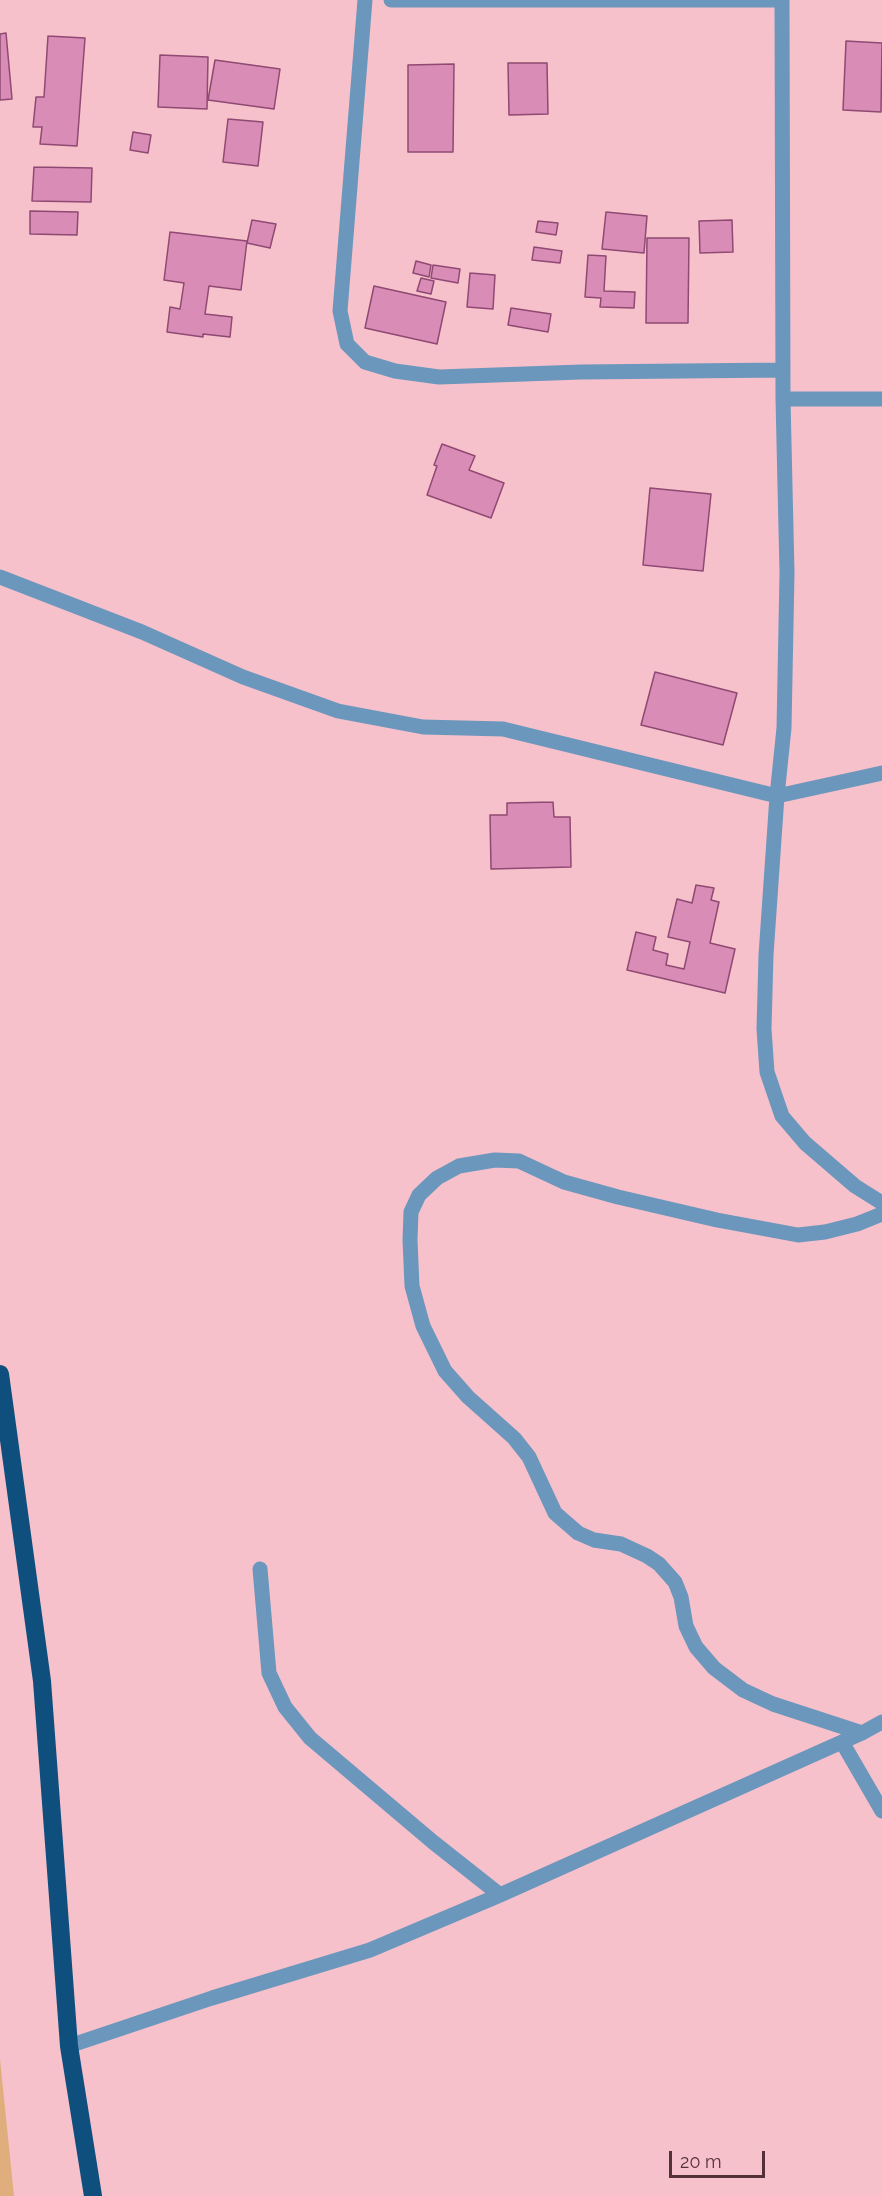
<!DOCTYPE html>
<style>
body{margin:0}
#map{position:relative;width:882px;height:2196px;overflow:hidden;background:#f7c1cb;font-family:Raleway,sans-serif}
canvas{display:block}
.scale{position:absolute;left:669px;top:2151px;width:96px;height:27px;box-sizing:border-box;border:3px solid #543038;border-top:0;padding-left:8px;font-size:18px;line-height:21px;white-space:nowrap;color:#543038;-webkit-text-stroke:4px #f7c1cb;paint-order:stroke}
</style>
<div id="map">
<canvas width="882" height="2196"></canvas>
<div class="scale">20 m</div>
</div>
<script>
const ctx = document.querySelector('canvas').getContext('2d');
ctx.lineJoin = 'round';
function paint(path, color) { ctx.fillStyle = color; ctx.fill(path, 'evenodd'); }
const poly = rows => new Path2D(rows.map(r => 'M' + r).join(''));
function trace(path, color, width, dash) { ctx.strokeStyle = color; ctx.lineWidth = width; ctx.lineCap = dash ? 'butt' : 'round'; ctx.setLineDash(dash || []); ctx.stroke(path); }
paint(poly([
 [0,2059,14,2196,0,2196]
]), '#dfae7c');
const building = poly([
 [6,33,12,99,0,100,0,34,6,33],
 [48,36,85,38,77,146,40,144,42,127,33,127,36,97,44,97,48,36],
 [846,41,882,43,881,112,843,110,846,41],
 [160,55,208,57,207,109,158,107,160,55],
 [215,60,280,69,274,109,208,100,215,60],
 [508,63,547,63,548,114,509,115,508,63],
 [454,64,453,152,408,152,408,65,454,64],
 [228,119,263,122,258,166,223,162,228,119],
 [133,132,151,135,148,153,130,150,133,132],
 [34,167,92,168,91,202,32,201,34,167],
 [30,211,78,212,77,235,30,234,30,211],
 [606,212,647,216,644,253,602,249,606,212],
 [252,220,276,224,270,248,247,243,252,220],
 [732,220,733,252,700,253,699,221,732,220],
 [538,221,558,223,556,235,536,232,538,221],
 [170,232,247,241,241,290,209,286,205,314,232,317,230,337,203,334,203,337,167,332,170,307,180,309,184,283,164,280,170,232],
 [647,238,689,238,688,323,646,323,647,238],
 [534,247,562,251,560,263,532,260,534,247],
 [588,255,606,256,604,291,635,292,634,308,600,307,601,298,585,297,588,255],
 [416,261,431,265,429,277,413,273,416,261],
 [433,265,460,269,458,283,431,278,433,265],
 [470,273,495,275,493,309,467,307,470,273],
 [421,278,434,281,431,294,417,291,421,278],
 [374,286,446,302,437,344,365,328,374,286],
 [511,308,551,314,548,332,508,325,511,308],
 [442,444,475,456,469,470,504,483,491,518,427,495,437,466,434,465,442,444],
 [650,488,711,494,703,571,643,565,650,488],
 [655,672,737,693,723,745,641,725,655,672],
 [553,802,554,817,570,817,571,867,491,869,490,815,507,815,507,803,553,802],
 [696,885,714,888,711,900,719,902,710,943,735,949,725,993,627,970,636,932,656,937,653,950,668,954,666,965,684,969,690,942,668,937,677,899,692,903,696,885]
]);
paint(building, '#d88cb6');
trace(building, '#8f4972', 1.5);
trace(poly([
 [365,0,340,311,347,344,365,362,395,371,439,377,581,372,783,370],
 [391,0,782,0,783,399,787,573,784,728,777,796,766,955,764,1029,767,1072,782,1116,805,1143,855,1186,882,1203],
 [783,399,882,399],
 [0,577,142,632,243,677,338,711,423,727,503,729,777,796,882,773],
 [260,1569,269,1673,285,1707,310,1738,433,1842,500,1895],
 [862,1733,773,1704,743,1690,714,1668,696,1647,686,1626,681,1597,675,1582,659,1564,647,1556,621,1544,594,1540,578,1533,555,1513,529,1457,514,1438,468,1397,445,1371,423,1326,412,1286,410,1240,411,1212,419,1195,437,1178,459,1166,495,1160,519,1161,564,1182,618,1197,717,1220,798,1235,825,1232,857,1224,882,1214],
 [842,1742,882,1811],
 [69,2046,212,1998,370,1950,500,1895,862,1733,882,1722]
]), '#6c97bd', 15);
trace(poly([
 [0,1374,42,1681,69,2046,93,2196]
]), '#0f4f7d', 18);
</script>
